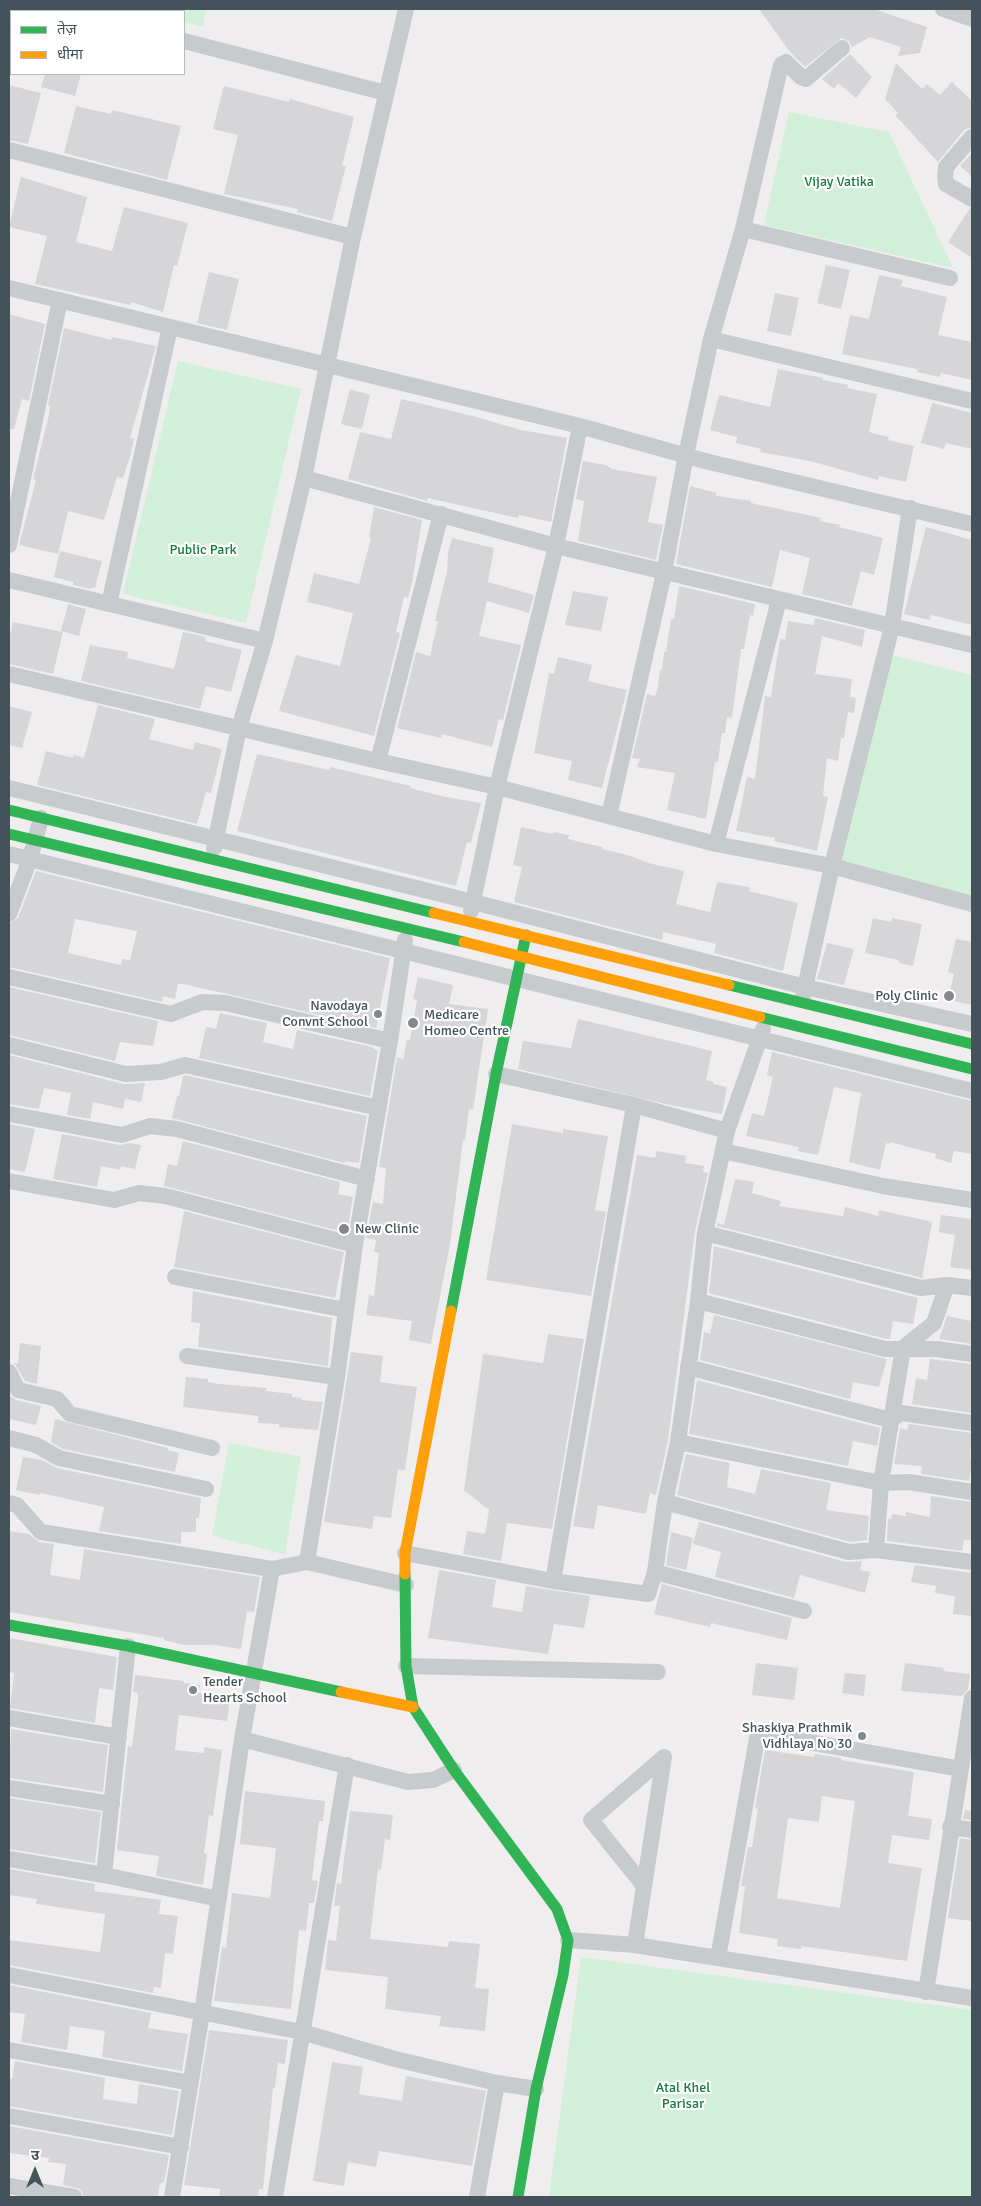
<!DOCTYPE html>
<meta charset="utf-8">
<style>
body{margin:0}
#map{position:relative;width:981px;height:2206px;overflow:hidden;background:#efedee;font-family:Signika,"Noto Sans Devanagari",sans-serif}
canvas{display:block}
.frame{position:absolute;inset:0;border:10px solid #44535b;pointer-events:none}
.legend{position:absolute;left:10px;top:10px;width:175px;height:65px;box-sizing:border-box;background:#fff;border:1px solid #b4babd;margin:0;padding:6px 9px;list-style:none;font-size:15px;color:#44535b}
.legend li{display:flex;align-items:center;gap:10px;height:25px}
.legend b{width:25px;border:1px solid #b4babd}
.north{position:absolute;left:10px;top:2146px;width:50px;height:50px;-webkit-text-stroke:4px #fff;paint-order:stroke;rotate:0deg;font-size:14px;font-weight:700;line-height:20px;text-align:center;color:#44535b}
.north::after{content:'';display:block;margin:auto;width:18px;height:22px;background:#44535b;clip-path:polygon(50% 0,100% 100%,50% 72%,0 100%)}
</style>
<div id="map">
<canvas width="981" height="2206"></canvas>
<div class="frame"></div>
<ul class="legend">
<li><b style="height:6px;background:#30b455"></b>तेज़</li>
<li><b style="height:6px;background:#ff9f0a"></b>धीमा</li>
</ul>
<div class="north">उ</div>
</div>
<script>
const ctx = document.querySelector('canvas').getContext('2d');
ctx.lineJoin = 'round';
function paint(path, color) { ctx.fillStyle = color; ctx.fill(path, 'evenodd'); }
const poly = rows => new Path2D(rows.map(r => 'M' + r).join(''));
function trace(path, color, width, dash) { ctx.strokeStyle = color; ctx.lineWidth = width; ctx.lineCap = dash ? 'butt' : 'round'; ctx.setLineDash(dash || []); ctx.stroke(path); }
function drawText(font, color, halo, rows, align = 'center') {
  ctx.font = font + ' Signika,sans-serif'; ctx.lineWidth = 4.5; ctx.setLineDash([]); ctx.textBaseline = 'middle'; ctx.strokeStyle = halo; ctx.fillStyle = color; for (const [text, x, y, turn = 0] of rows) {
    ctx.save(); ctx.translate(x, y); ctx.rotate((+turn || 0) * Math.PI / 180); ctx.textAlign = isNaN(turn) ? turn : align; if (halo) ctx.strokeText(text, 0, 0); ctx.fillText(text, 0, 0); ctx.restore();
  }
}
paint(poly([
 [131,9,206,9,203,27,184,22,184,11,141,11],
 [789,112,889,132,953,268,764,225],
 [178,361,301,389,246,623,123,594],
 [892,655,972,675,972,899,840,867],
 [229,1443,301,1457,285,1554,212,1536],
 [581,1957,972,2010,972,2197,549,2197]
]), '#d1efd9');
paint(poly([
 [759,9,874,9,927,27,920,53,898,56,901,47,870,37,852,47,849,41,841,38,805,67,790,52],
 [850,54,872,77,856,98,838,83,834,89,822,79],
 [896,63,922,89,927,84,940,95,952,82,972,101,972,127,964,130,938,162,895,115,898,113,885,99],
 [45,74,81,74,75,96,41,87],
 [9,85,41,93,28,144,9,140],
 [224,86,289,102,290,99,354,117,342,166,346,166,332,221,297,212,298,209,224,194,238,135,213,129],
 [76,106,111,114,112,110,181,126,167,180,64,153],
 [971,154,972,155,972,177,960,166],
 [21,177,87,197,76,242,112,251,124,207,188,223,177,266,174,265,163,312,131,302,130,305,35,284,47,236,9,227],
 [970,208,972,209,972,258,948,242],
 [826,265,850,270,841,309,817,303],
 [209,272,239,279,227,330,197,323],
 [879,275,903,280,901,286,947,297,938,335,972,342,972,380,941,373,940,377,917,372,917,369,842,354,850,315,869,319],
 [775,293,799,298,791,336,767,331],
 [9,314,45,324,29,401,22,399,14,429,9,429],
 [64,328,111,340,112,337,156,346,130,438,134,439,130,457,123,478,117,477,104,520,68,511,58,554,19,545,36,480,33,479,49,415,50,406,48,405],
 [778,369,823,378,823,380,848,385,847,388,877,394,869,432,889,437,888,440,914,446,906,482,879,476,878,480,810,461,760,452,761,449,736,443,737,437,710,430,719,395,770,407],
 [350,389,370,395,362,429,341,424],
 [401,399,473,416,521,430,567,438,551,522,519,515,518,518,428,498,427,501,348,479,360,432,391,439],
 [932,403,972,413,972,449,946,443,944,449,921,443],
 [583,461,606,465,612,469,657,477,648,522,663,525,656,560,578,541,584,501,576,499],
 [690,486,717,493,716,496,751,501,751,503,821,518,820,521,840,525,839,527,883,538,874,575,861,571,852,606,802,594,810,558,780,550,772,587,676,564],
 [374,507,422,520,412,583,408,598,404,597,396,632,400,633,374,736,279,711,296,655,340,666,353,613,307,602,314,573,359,584,371,538,369,537],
 [926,527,972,540,972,625,931,615,930,620,904,614],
 [452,538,494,548,488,582,534,595,529,613,487,601,479,636,521,645,503,720,499,719,492,747,442,734,441,738,397,728,416,652,430,656,438,621,435,621,447,571,448,553],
 [60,551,102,561,95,588,91,587,91,589,73,585,73,582,54,577],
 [679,586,755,604,753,616,750,615,744,649,741,649,732,718,727,717,725,733,722,733,718,762,715,762,706,819,667,810,675,773,637,767,640,759,632,758,647,694,655,696,658,688,660,669,662,670,664,652,666,652,671,619,674,619],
 [573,591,608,597,601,631,565,625],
 [68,604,86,609,79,636,61,631],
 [815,618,865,630,862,647,822,636,815,674,852,679,850,697,856,698,854,713,848,712,844,738,841,738,838,761,827,758,823,796,828,797,817,851,774,841,775,838,736,831,747,777,755,779,765,696,771,697,780,639,785,640,788,621,813,625],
 [13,622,63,632,53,674,9,664,9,639],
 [183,632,206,637,205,641,242,650,231,692,206,686,200,709,81,681,90,645,128,652,127,658,174,669],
 [558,657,592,665,588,681,627,690,602,788,568,780,572,761,534,753,549,673,554,674],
 [98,705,155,719,149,739,193,750,195,742,222,749,211,793,206,792,197,824,37,785,46,751,73,758,73,755,84,758],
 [9,706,32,712,22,748,9,745],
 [257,754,329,770,330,767,411,786,410,788,446,797,481,803,471,843,467,842,456,886,237,831],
 [521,827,553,834,553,832,569,835,568,839,602,847,602,849,631,856,648,863,684,871,676,904,710,912,717,882,750,887,749,891,798,903,783,971,714,953,716,944,663,932,662,940,514,902,522,867,513,865],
 [36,871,390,958,376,1028,183,984,178,984,175,999,163,996,162,1002,9,967,9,924,18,918],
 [75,919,137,931,130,960,122,959,121,965,68,953],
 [873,918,891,922,892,918,922,924,913,966,899,963,899,960,865,953],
 [956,939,972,942,972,1005,948,1000,954,974,948,972],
 [827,943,854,949,844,985,817,979],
 [418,977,453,985,449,1004,488,1009,473,1110,469,1109,465,1141,463,1140,450,1244,431,1344,409,1340,412,1321,366,1315,369,1295,374,1296,379,1253,374,1252,376,1240,366,1238,373,1202,383,1204,386,1168,379,1167,397,1057,403,1060,407,1039,410,1040,417,1000,413,999],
 [9,987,158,1021,153,1046,120,1042,115,1061,9,1035],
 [220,1013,267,1023,263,1042,293,1049,297,1030,372,1047,378,1051,370,1096,199,1058,206,1027,216,1029],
 [578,1019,712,1051,706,1080,714,1082,713,1084,727,1087,722,1114,674,1106,518,1069,523,1041,571,1048],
 [772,1052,972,1101,972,1154,954,1151,951,1163,935,1158,936,1154,890,1142,889,1144,886,1143,880,1170,849,1162,861,1093,834,1087,818,1155,798,1151,799,1147,746,1136,752,1113,764,1116,773,1077,767,1075],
 [9,1055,124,1084,145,1083,141,1102,125,1099,123,1109,93,1102,90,1119,67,1115,71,1093,44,1088,39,1109,9,1104],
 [185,1075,367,1116,359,1163,345,1161,344,1163,172,1118,177,1096,179,1096,183,1076],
 [9,1124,35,1129,25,1172,9,1169],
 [512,1124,563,1133,563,1129,608,1136,595,1210,606,1212,591,1296,486,1280],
 [62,1134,120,1145,130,1143,141,1145,135,1169,121,1166,120,1170,101,1166,97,1187,53,1179],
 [183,1141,340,1182,338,1194,353,1197,347,1233,164,1186,168,1164,177,1166],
 [657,1151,686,1156,685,1163,704,1166,703,1172,708,1173,695,1231,668,1440,656,1495,650,1493,646,1514,598,1505,594,1529,573,1526,637,1155,655,1158],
 [735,1179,754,1182,752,1193,781,1201,779,1206,843,1216,845,1207,878,1216,879,1210,932,1222,922,1278,717,1226,717,1223,724,1225],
 [184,1211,344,1252,335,1298,174,1267],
 [941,1215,972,1219,972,1270,950,1267,955,1235,939,1232],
 [714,1246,918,1298,913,1324,893,1321,890,1339,886,1339,709,1293],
 [193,1291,332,1318,328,1366,198,1347,200,1323,191,1322],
 [714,1315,887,1359,879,1387,853,1382,850,1399,700,1360,704,1332,710,1334],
 [947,1316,972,1321,972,1344,939,1339],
 [548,1334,584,1339,552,1529,507,1523,501,1561,463,1554,467,1531,485,1534,489,1510,464,1490,483,1354,543,1363],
 [20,1343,41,1346,37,1384,25,1381,14,1363,18,1364],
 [351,1352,383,1356,380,1382,417,1387,405,1470,398,1469,391,1518,374,1516,372,1529,324,1522],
 [930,1359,972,1364,971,1413,912,1404,916,1378,927,1380],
 [186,1377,208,1379,208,1382,219,1384,267,1388,266,1391,292,1394,292,1397,302,1398,301,1400,323,1402,318,1430,279,1427,279,1424,258,1423,258,1416,183,1407],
 [697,1380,880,1428,877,1446,853,1441,848,1466,689,1434],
 [10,1396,16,1400,41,1406,36,1425,9,1419],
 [55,1419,168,1448,168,1450,179,1453,175,1472,63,1449,51,1442],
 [909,1424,972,1433,970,1456,972,1463,969,1481,921,1474,922,1466,894,1464,900,1428,907,1430],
 [686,1454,730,1463,727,1487,755,1494,761,1469,831,1483,826,1510,869,1516,867,1540,850,1542,677,1495],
 [23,1457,42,1460,57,1468,201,1498,199,1518,196,1518,196,1532,181,1532,181,1544,99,1531,104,1507,41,1493,40,1495,16,1490],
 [931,1496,972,1502,972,1540,964,1540,962,1551,887,1541,888,1519,891,1519,892,1514,906,1516,906,1512,930,1517],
 [699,1522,846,1562,862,1561,860,1570,870,1572,865,1593,800,1575,794,1598,715,1577,721,1552,693,1544],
 [9,1531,29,1534,39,1542,54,1544,50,1575,80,1580,84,1549,260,1577,254,1612,247,1611,241,1649,215,1645,184,1645,164,1640,164,1638,9,1612],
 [671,1532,693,1538,686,1570,666,1565],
 [915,1565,972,1573,972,1616,953,1614,955,1596,935,1593,936,1586,911,1582],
 [439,1570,496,1580,492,1607,522,1612,526,1586,590,1596,584,1628,554,1624,548,1654,428,1638],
 [662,1584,792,1618,787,1640,711,1623,710,1627,654,1614],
 [9,1638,117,1657,113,1690,99,1688,95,1723,10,1708,14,1673,9,1672],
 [756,1663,798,1668,794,1700,752,1695],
 [905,1663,944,1668,943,1671,970,1674,968,1689,962,1696,901,1691],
 [845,1673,866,1675,864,1696,842,1693],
 [135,1675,184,1681,184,1683,200,1685,199,1693,230,1697,227,1721,179,1715,175,1750,204,1753,204,1747,222,1750,213,1816,209,1815,204,1853,207,1854,203,1885,156,1876,159,1856,117,1850,128,1746,132,1747,138,1699,138,1693,133,1692],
 [11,1729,108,1745,103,1792,9,1778],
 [765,1750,814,1757,815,1754,841,1758,841,1760,914,1772,908,1816,932,1819,929,1840,892,1835,888,1863,922,1868,907,1961,801,1946,801,1949,777,1946,778,1939,739,1933,745,1886,741,1886,748,1847,752,1847,758,1809,755,1808],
 [822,1796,855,1801,840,1908,777,1898,788,1818,819,1822],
 [245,1791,325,1801,323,1821,319,1821,312,1880,318,1881,314,1903,309,1903,306,1931,299,1930,291,2009,214,2001,222,1947,226,1948,232,1893,270,1898,276,1848,240,1844],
 [9,1798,101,1812,95,1863,9,1849],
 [965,1810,972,1811,972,1820,963,1819],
 [350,1811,393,1815,390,1840,385,1839,381,1870,378,1869,370,1939,448,1947,449,1941,480,1944,475,1988,489,1989,485,2031,439,2026,441,2016,385,2009,388,1977,325,1970,328,1940,336,1941,340,1906,334,1906,337,1883,341,1884],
 [960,1838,972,1840,972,1921,948,1918],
 [9,1869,95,1884,94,1891,161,1900,159,1914,178,1916,173,1954,165,1953,161,1988,154,1987,153,1993,9,1965,9,1940,100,1952,105,1914,36,1904,37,1899,9,1895],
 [9,1985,151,2013,148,2028,188,2034,182,2071,102,2057,105,2031,70,2026,67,2050,21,2042,25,2014,9,2012],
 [209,2030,288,2040,285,2064,278,2063,275,2088,273,2088,263,2189,259,2189,258,2197,219,2197,220,2189,184,2185],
 [15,2061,105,2078,103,2099,137,2104,139,2084,179,2091,172,2135,9,2106,9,2078,12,2079],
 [332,2062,363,2067,359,2094,402,2101,406,2076,486,2091,472,2166,379,2151,376,2167,348,2162,344,2186,313,2181],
 [9,2126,169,2155,164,2183,162,2182,159,2187,158,2197,84,2197,80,2189,63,2185,66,2164,48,2162,49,2158,9,2153]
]), '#d6d6d8');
trace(poly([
 [60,9,70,11],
 [943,9,972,19],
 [9,14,10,9],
 [184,41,386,93],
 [972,137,946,167,945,177,946,184,972,199],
 [9,150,353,237],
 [743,229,950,278],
 [9,288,580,426,705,461,972,524],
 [711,339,972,401],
 [304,478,556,546,972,645],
 [9,545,60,300],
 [9,580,265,641],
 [109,604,170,327],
 [9,674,378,761,497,787,716,844,832,866,972,904],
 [378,761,441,514],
 [9,788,473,902,805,987,972,1024],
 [609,816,664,573,686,455,711,339,743,229,781,65,786,62,801,77,806,79,842,48],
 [716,844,779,600],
 [214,848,239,728,265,641,304,478,353,237,406,9],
 [9,854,972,1091],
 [471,911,497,787,556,546,580,426],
 [9,914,30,859,41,818],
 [9,977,171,1014,202,1002,225,1003,390,1041],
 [803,996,832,866,892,626,910,508],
 [9,1045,126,1074,161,1072,185,1065,379,1108],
 [496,1074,634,1105,727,1131],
 [9,1114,122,1135,150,1126,177,1129,367,1179],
 [723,1151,883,1186,972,1200],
 [9,1181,114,1200,139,1193,165,1196,355,1245],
 [705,1233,921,1288,947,1285,972,1288],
 [175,1277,346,1310],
 [698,1301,885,1349,936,1349,972,1354],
 [187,1356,337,1377],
 [688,1367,890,1420,901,1413,972,1423],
 [9,1372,18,1390,57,1399,70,1414,212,1448],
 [9,1438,36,1445,59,1458,206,1489],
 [678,1442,881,1483,909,1482,972,1492],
 [665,1502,849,1552,876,1550,972,1562],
 [9,1503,17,1505,41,1532,272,1569,307,1562,406,1585],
 [876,1550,881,1483,903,1348,934,1323,947,1285],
 [405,1553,553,1581,648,1594,655,1572,665,1502,678,1442,698,1301,705,1233,727,1131,763,1029],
 [307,1562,337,1377,355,1245,390,1041,405,940],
 [655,1572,804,1611],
 [553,1581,634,1105],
 [406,1666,658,1672],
 [9,1718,119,1737],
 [242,1739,408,1782,433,1780,454,1770],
 [9,1788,112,1804],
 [950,1827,972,1830],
 [9,1859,104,1875,128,1646],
 [104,1875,219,1899],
 [568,1940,635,1945,972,1998],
 [635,1945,664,1757,591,1820,644,1886],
 [718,1958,758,1733,961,1769],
 [9,1975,302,2032,395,2059,497,2083,536,2089],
 [926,1992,972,1698],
 [9,2050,191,2083],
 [9,2116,181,2147],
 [9,2186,74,2197],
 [172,2197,202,2013,242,1739,272,1569],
 [275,2197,347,1765],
 [477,2197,497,2083]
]), '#c7cbcd', 16);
trace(poly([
 [9,810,434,913],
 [9,834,464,942],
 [729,985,972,1044],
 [760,1017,972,1069],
 [451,1311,496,1074,526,935],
 [405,1574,406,1666,413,1707,454,1770,557,1909,568,1940,563,1975,536,2089,518,2197],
 [9,1625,128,1646,341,1692]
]), '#30b455', 11);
trace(poly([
 [434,913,729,985],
 [464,942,760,1017],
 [405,1574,405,1553,451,1311],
 [341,1692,413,1707]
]), '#ff9f0a', 11);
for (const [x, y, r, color] of [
 [949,996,6,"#80898e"],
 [378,1014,5,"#80898e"],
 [413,1023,6,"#80898e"],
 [344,1229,6,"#80898e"],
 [193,1690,5,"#80898e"],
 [862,1736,5,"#80898e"]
]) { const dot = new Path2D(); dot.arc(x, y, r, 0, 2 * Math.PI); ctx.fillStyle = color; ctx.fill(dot); trace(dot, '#fff', 2); }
drawText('14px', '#137e3b', '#fff', [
 ["Vijay Vatika",839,182],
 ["Public Park",203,550],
 ["Atal Khel",683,2088],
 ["Parisar",683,2104]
]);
drawText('14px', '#44535b', '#fff', [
 ["Poly Clinic",938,996],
 ["Navodaya",368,1006],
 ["Convnt School",368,1022],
 ["Medicare",424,1015,"left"],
 ["Homeo Centre",424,1031,"left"],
 ["New Clinic",355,1229,"left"],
 ["Tender",203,1682,"left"],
 ["Hearts School",203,1698,"left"],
 ["Shaskiya Prathmik",852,1728],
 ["Vidhlaya No 30",852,1744]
], 'right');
</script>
